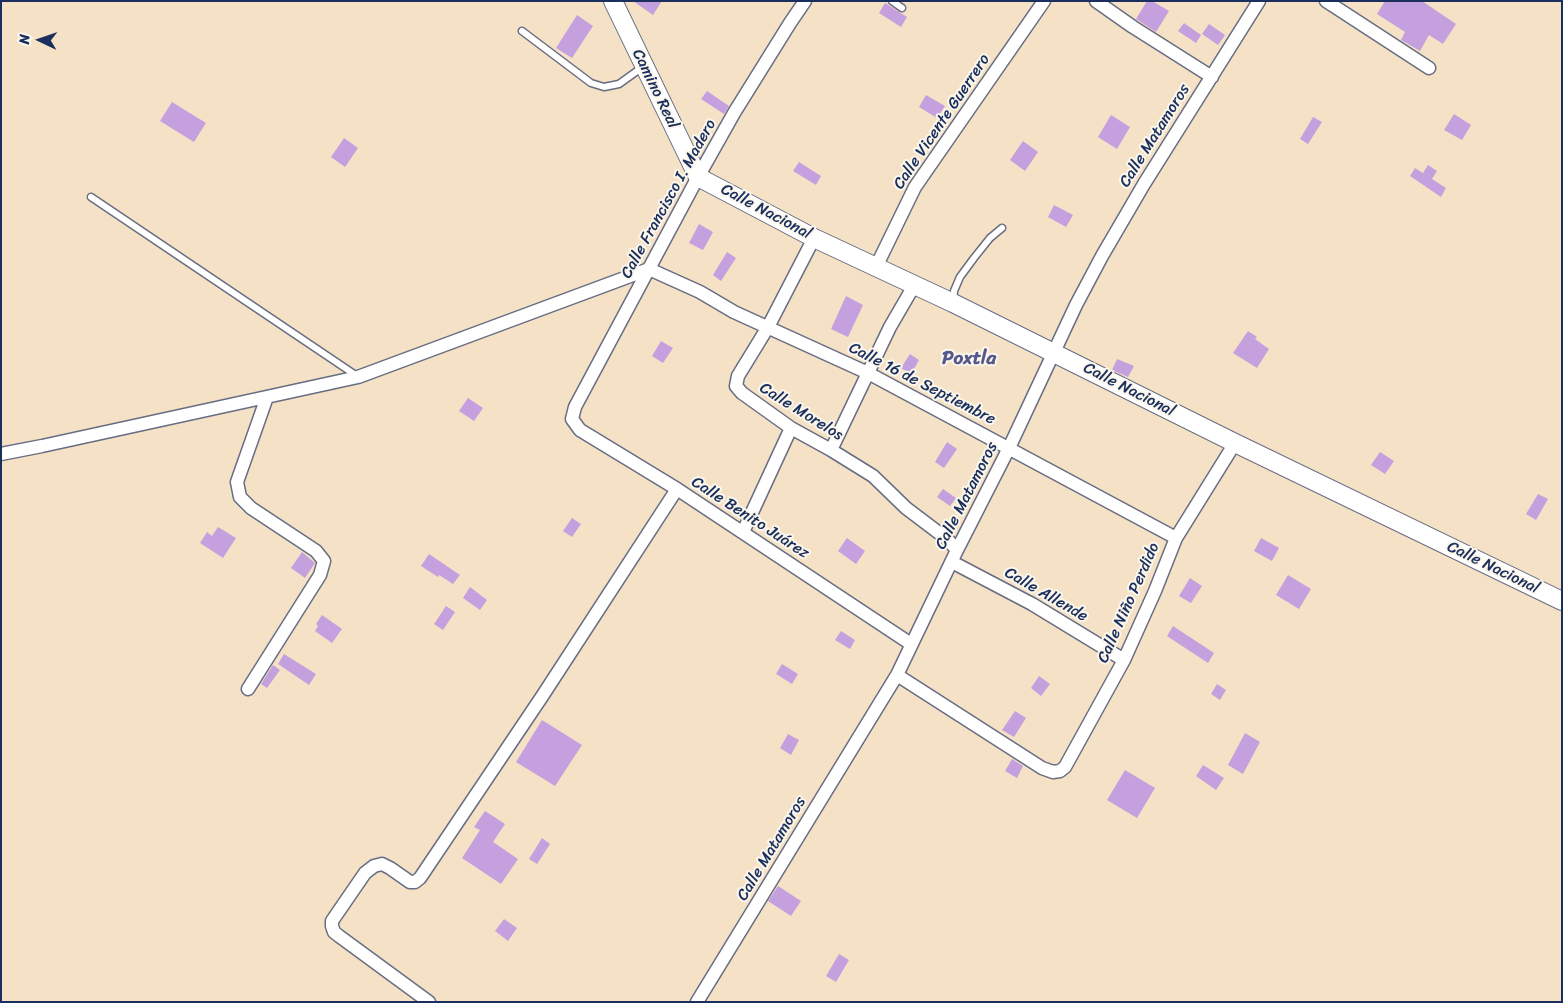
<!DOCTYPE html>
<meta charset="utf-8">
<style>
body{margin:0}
#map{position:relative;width:1563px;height:1003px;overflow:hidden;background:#f5e1c5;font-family:Sriracha,sans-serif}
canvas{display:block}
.frame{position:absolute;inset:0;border:2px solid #1b2f5e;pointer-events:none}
.north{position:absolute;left:15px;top:15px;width:50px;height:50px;-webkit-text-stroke:4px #fbf7ec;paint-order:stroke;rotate:273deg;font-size:14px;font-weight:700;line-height:20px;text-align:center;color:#1b2f5e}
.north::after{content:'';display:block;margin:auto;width:18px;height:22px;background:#1b2f5e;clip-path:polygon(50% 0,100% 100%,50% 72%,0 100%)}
</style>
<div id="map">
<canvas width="1563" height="1003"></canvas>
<div class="frame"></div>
<div class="north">N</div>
</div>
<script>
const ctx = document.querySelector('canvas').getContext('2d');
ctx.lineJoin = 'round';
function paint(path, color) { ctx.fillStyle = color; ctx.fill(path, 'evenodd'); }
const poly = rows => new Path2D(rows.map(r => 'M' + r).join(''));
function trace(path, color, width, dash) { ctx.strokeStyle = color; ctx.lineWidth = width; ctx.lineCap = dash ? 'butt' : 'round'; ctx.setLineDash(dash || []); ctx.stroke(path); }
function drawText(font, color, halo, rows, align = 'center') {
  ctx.font = font + ' Sriracha,sans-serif'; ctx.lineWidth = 4; ctx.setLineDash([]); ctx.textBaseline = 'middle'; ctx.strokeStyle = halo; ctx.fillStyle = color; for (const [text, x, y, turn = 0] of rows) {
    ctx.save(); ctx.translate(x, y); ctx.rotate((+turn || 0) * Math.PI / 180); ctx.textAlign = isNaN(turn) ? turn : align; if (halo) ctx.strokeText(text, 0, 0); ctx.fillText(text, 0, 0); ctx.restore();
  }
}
paint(poly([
 [633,1,662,1,653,15],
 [1147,1,1152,1,1169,11,1156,32,1136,19],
 [1385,1,1422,1,1456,24,1443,44,1429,35,1420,51,1401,40,1405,32,1377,14],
 [885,3,907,17,901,27,879,13],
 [577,15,593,26,572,58,556,48],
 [1184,23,1201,35,1196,43,1178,31],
 [1209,24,1225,35,1218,45,1202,34],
 [707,91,729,106,724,114,701,99],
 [926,95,945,106,937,118,919,107],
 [172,102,206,123,194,142,160,121],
 [1454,114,1471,125,1462,140,1444,130],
 [1111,115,1130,127,1117,149,1098,137],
 [1313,117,1322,122,1308,144,1300,139],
 [344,138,358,148,345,167,331,157],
 [1023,141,1038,152,1025,171,1010,160],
 [799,162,821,176,816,185,793,171],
 [1428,165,1437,171,1432,179,1446,188,1441,197,1410,176,1415,168,1423,173],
 [1054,205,1073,215,1066,227,1048,217],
 [699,224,713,232,703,250,689,243],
 [727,252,736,258,721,281,713,275],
 [846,296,863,305,848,337,831,329],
 [1248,331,1257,337,1255,339,1269,349,1257,368,1233,353],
 [661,341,673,348,663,363,652,356],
 [910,354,919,360,911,374,901,368],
 [1117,359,1134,366,1128,377,1112,370],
 [468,398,483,408,474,421,459,411],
 [947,442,957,449,944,468,935,462],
 [1380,452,1394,461,1385,474,1371,465],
 [943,489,956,498,950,506,937,497],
 [1538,494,1548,499,1536,520,1526,514],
 [572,518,581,524,572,537,563,531],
 [218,527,236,538,223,558,200,543,207,532,212,536],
 [847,538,865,551,856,564,838,551],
 [1261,538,1279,548,1272,561,1254,551],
 [302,552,315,563,305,578,291,568],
 [429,554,460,575,453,584,439,575,438,577,421,566],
 [1288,575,1311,589,1299,609,1276,595],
 [1190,578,1202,586,1191,603,1179,596],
 [470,587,487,600,480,610,463,598],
 [446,606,455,612,443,630,434,624],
 [322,615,342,629,332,643,315,631,318,626,316,624],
 [1173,626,1214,653,1208,663,1167,636],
 [841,631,855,640,850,649,835,640],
 [284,654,316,674,309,685,278,664],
 [782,664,798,674,792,684,776,674],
 [273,665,280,670,267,688,261,684],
 [1039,676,1050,684,1041,696,1031,688],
 [1217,684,1226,690,1220,700,1211,694],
 [1015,711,1026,718,1014,737,1002,730],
 [542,720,582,745,555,786,516,762],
 [1245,733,1260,742,1243,774,1228,765],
 [788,734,799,740,791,755,780,748],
 [1012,759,1023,766,1017,778,1005,771],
 [1203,765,1224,778,1216,790,1196,776],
 [1125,770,1155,788,1137,818,1107,800],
 [485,811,505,824,493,842,518,859,501,884,462,858,480,830,474,827],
 [542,838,550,844,537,864,529,859],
 [778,886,801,901,791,916,768,901],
 [504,919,517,928,508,941,495,931],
 [839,954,849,960,836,982,826,976]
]), '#c5a0df');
const lane = poly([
 [892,1,902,8],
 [522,31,591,83,604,87,619,84,644,66],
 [91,197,357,376],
 [953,301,954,291,960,277,974,258,990,238,1002,228]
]);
const street = poly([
 [805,1,790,23,734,113,698,177,575,407,572,419,580,430,677,489,911,644],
 [1096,1,1133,27,1212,77],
 [1326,1,1429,68],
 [814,238,768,327,738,376,736,386,742,393,791,428,831,450,873,476,906,508,947,539,957,550],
 [876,267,915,187,1044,1],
 [831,450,890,327,915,284],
 [1,454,42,446,358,377,649,269,700,292,734,312,868,373,1176,538],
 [743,532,791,428],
 [952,562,1032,604,1124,660],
 [897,675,1042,768,1053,772,1060,771,1065,767,1124,660,1155,591,1176,538,1235,443],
 [248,689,320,575,324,561,316,551,251,508,240,497,237,482,267,397],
 [429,1002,339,936,334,932,332,926,332,921,365,873,374,866,382,864,390,868,410,882,415,882,420,878,543,695,677,489],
 [697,1002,897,675,957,550,1009,448,1076,305,1102,256,1144,184,1259,1]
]);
const secondary = poly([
 [613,1,698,177,814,238,953,303,1235,443,1562,601]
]);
trace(lane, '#676d82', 9);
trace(street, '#676d82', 15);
trace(secondary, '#676d82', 20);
trace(lane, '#fff', 6);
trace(street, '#fff', 12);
trace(secondary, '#fff', 18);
drawText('16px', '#1b2f5e', '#fbf7ec', [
 ["Camino Real",655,89,64],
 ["Calle Vicente Guerrero",942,122,-56],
 ["Calle Matamoros",1155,136,-58],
 ["Calle Francisco I. Madero",669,199,-61],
 ["Calle Nacional",766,212,28],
 ["Calle 16 de Septiembre",922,384,27],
 ["Calle Nacional",1129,390,27],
 ["Calle Morelos",801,412,32],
 ["Calle Matamoros",967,496,-63],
 ["Calle Benito Juárez",750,518,33],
 ["Calle Nacional",1493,568,26],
 ["Calle Allende",1046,595,30],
 ["Calle Niño Perdido",1129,603,-66],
 ["Calle Matamoros",772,849,-59]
]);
drawText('bold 19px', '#56578b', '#fbf7ec', [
 ["Poxtla",969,359]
]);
</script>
